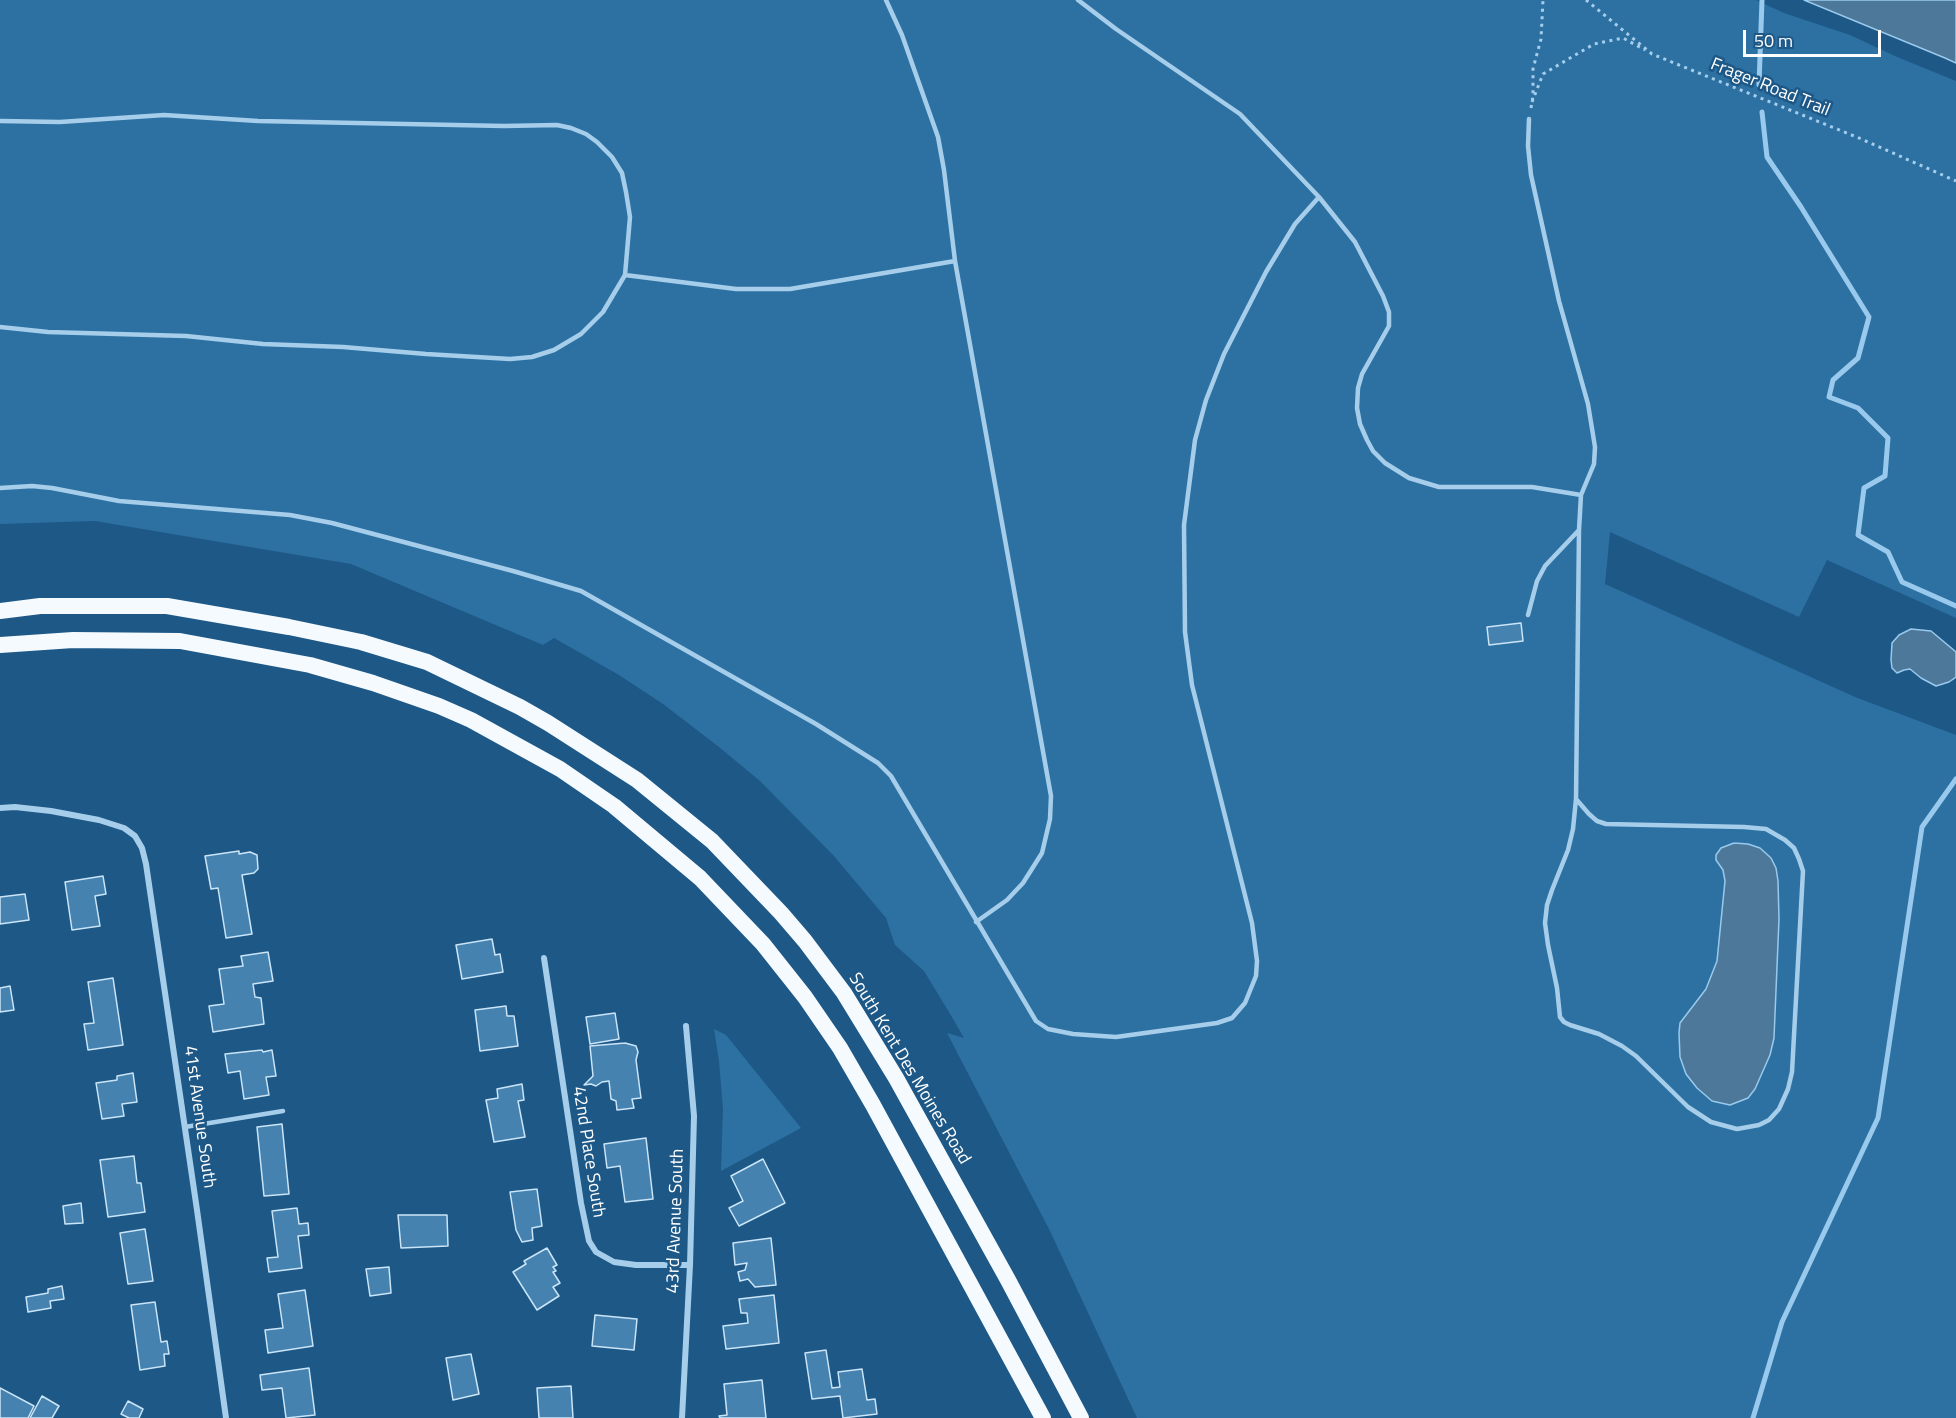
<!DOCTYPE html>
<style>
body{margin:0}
#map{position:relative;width:1956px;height:1418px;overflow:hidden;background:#1d5887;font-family:"Titillium Web",sans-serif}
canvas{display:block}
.scale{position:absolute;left:1743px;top:30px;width:138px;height:27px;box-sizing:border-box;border:3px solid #fff;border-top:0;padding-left:8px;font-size:18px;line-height:21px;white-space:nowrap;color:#fff;-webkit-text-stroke:4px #1d5887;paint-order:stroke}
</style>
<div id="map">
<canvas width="1956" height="1418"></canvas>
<div class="scale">50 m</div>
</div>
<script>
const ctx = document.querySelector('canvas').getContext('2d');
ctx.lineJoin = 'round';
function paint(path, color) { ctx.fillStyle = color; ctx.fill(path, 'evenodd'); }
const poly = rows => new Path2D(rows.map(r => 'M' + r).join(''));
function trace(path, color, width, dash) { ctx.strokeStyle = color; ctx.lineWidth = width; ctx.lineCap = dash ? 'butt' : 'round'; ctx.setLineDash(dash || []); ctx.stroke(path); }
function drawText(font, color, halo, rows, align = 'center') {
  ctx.font = font + ' "Titillium Web",sans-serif'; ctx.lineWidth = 5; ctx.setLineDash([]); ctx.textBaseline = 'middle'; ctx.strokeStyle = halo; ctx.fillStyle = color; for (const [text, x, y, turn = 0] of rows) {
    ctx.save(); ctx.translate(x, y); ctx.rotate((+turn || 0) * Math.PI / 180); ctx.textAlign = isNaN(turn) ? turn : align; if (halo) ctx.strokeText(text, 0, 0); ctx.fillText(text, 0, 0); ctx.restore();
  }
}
paint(poly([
 [0,0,1756,0,1784,13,1850,35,1897,57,1956,81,1956,618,1827,560,1799,617,1610,532,1605,584,1855,697,1956,735,1956,1418,1137,1418,1050,1231,947,1033,964,1038,949,1012,924,971,895,945,886,918,834,856,760,781,719,747,663,704,619,675,554,638,543,645,351,564,95,521,0,524],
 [714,1029,726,1035,801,1128,721,1171,723,1109,719,1061]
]), '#2d71a3');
const water = poly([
 [1804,0,1956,0,1956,63,1945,58,1804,0],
 [1911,629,1931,631,1956,652,1956,677,1949,682,1936,686,1921,678,1910,669,1904,670,1897,673,1892,668,1891,660,1892,643,1899,635,1911,629],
 [1734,843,1748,844,1760,848,1771,858,1776,868,1778,881,1779,919,1774,1038,1770,1055,1755,1089,1748,1098,1730,1105,1712,1101,1697,1088,1686,1074,1680,1057,1679,1033,1680,1023,1706,989,1717,961,1725,881,1723,870,1716,860,1716,855,1721,848,1734,843]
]);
paint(water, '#4d7899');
trace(water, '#99caed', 1.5);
trace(poly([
 [1759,85,1762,0],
 [1762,112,1767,157,1801,207,1869,317,1858,358,1833,380,1829,397,1858,408,1888,438,1885,476,1864,488,1858,535,1888,552,1902,582,1956,606],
 [1753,1418,1782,1322,1878,1118,1922,827,1956,779]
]), '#99caed', 5);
const building = poly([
 [1521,623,1523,641,1489,645,1487,627,1521,623],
 [239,851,239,854,250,852,257,855,258,869,254,873,242,875,252,934,226,938,218,888,211,889,205,856,239,851],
 [103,876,106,894,95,896,100,926,72,930,65,882,103,876],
 [25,894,29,920,0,924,0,897,25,894],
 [492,939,495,955,500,954,503,972,462,979,456,945,492,939],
 [268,952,273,981,253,984,255,997,261,998,264,1024,213,1032,209,1006,224,1004,219,969,243,966,241,956,268,952],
 [113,978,123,1045,88,1050,84,1024,94,1023,88,982,113,978],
 [10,986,14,1010,0,1012,0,988,10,986],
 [506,1006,507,1016,514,1016,518,1046,480,1051,475,1010,506,1006],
 [615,1013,619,1039,590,1044,586,1017,615,1013],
 [625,1043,636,1046,638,1052,636,1060,641,1098,632,1099,634,1108,617,1110,616,1101,611,1099,609,1081,602,1082,596,1086,591,1084,584,1085,593,1076,590,1046,625,1043],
 [262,1050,263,1052,272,1050,276,1076,266,1077,269,1095,244,1099,240,1071,228,1073,225,1054,262,1050],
 [133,1073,137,1102,122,1104,124,1116,102,1119,96,1083,117,1080,117,1076,133,1073],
 [522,1084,524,1100,518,1101,525,1137,494,1142,486,1100,498,1098,497,1089,522,1084],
 [282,1124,289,1194,264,1196,257,1127,282,1124],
 [646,1138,653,1199,625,1202,620,1166,607,1168,604,1144,646,1138],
 [134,1156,137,1183,141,1183,145,1212,108,1217,100,1160,134,1156],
 [763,1159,785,1203,739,1226,729,1208,743,1201,731,1176,763,1159],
 [537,1189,542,1226,532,1228,533,1240,522,1242,516,1230,510,1192,537,1189],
 [81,1203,83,1223,65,1224,63,1206,81,1203],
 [297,1208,299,1224,308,1223,309,1235,298,1236,302,1268,269,1272,267,1258,278,1257,272,1211,297,1208],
 [398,1215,447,1215,448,1246,401,1248,398,1215],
 [145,1229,153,1281,128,1284,120,1233,145,1229],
 [771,1238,776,1285,755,1287,748,1279,740,1281,738,1272,745,1270,747,1263,735,1265,733,1243,771,1238],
 [547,1248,557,1265,553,1267,556,1271,553,1272,560,1283,553,1287,559,1296,537,1310,513,1272,526,1264,524,1261,547,1248],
 [389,1267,391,1293,370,1296,366,1269,389,1267],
 [62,1286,64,1299,50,1301,51,1308,28,1312,26,1297,48,1293,48,1289,62,1286],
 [305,1290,313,1346,268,1353,265,1330,283,1328,278,1294,305,1290],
 [774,1295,779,1343,726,1349,723,1326,748,1323,747,1313,741,1313,739,1299,774,1295],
 [155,1302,161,1342,167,1341,169,1354,164,1354,165,1366,140,1370,131,1305,155,1302],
 [595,1315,637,1319,634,1350,592,1346,595,1315],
 [826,1350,832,1388,840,1387,838,1372,862,1369,867,1400,875,1399,877,1414,843,1418,840,1396,812,1399,805,1353,826,1350],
 [471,1354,479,1394,453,1400,446,1358,471,1354],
 [309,1368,315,1415,286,1418,282,1388,262,1390,260,1375,309,1368],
 [762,1380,766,1418,720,1418,719,1416,727,1415,724,1384,762,1380],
 [571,1386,573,1418,539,1418,537,1388,571,1386],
 [0,1388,34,1406,28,1418,0,1418,0,1388],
 [42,1396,59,1406,52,1418,30,1418,42,1396],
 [128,1401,143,1409,139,1418,129,1418,121,1414,128,1401]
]);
paint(building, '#4582af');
trace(building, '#cbe5f8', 1.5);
trace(poly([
 [1586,0,1652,54,1859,138,1956,181],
 [1532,102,1543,74,1594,44,1623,38,1645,50],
 [1531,108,1533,96,1533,69,1541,39,1543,0]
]), '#a6ceeb', 3, [3, 4.5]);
trace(poly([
 [886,0,902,35,938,137,944,170,955,261,1051,796,1050,819,1042,853,1023,883,1007,900,976,922],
 [1078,0,1116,29,1240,114,1319,197,1355,242,1383,296,1389,312,1389,326,1362,374,1358,388,1357,408,1360,424,1367,440,1373,451,1385,463,1409,478,1439,487,1532,487,1581,495],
 [0,121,60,122,164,115,258,121,504,126,557,125,571,128,586,134,597,142,612,157,622,173,626,192,630,217,625,275,603,312,581,334,554,350,532,357,510,359,426,354,343,347,263,344,186,336,48,332,0,327],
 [625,275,736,289,790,289,955,261],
 [0,488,32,486,52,488,119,501,290,515,332,523,513,571,581,591,816,724,878,763,891,776,1036,1021,1048,1029,1073,1034,1116,1037,1217,1023,1232,1018,1245,1003,1256,976,1257,961,1252,923,1192,685,1185,632,1184,525,1195,440,1206,400,1224,354,1266,272,1295,224,1319,197],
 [1528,615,1537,581,1545,566,1579,530,1581,495,1594,464,1595,447,1588,404,1559,301,1531,175,1528,146,1529,119],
 [1576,799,1573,829,1568,850,1552,890,1547,905,1545,923,1548,945,1557,988,1560,1017,1564,1022,1570,1025,1599,1034,1622,1046,1636,1056,1688,1107,1711,1122,1737,1129,1759,1125,1769,1120,1779,1109,1788,1089,1792,1072,1803,871,1799,859,1794,848,1785,840,1766,829,1744,827,1606,824,1597,821,1589,814,1576,799,1579,530],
 [185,1127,283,1111]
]), '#a6ceeb', 4.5);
trace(poly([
 [0,808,15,807,51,811,99,820,124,828,135,836,142,848,146,864,197,1210,226,1418],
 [544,958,581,1203,589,1241,596,1252,614,1262,636,1265,690,1265],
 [682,1418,690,1265,694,1116,686,1026]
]), '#a6ceeb', 6);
trace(poly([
 [0,611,40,606,167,606,289,627,361,642,427,662,520,707,548,723,637,780,712,841,781,913,805,941,844,993,896,1078,1008,1280,1081,1418],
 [0,645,73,640,180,641,310,665,373,683,439,706,471,720,560,769,614,806,700,878,763,944,805,997,840,1048,873,1105,1043,1418]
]), '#f4fafe', 16);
drawText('18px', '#fff', '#1d5887', [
 ["Frager Road Trail",1770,88,22],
 ["South Kent Des Moines Road",909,1069,59],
 ["41st Avenue South",199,1117,82],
 ["42nd Place South",588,1152,81],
 ["43rd Avenue South",676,1221,-88]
]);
</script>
